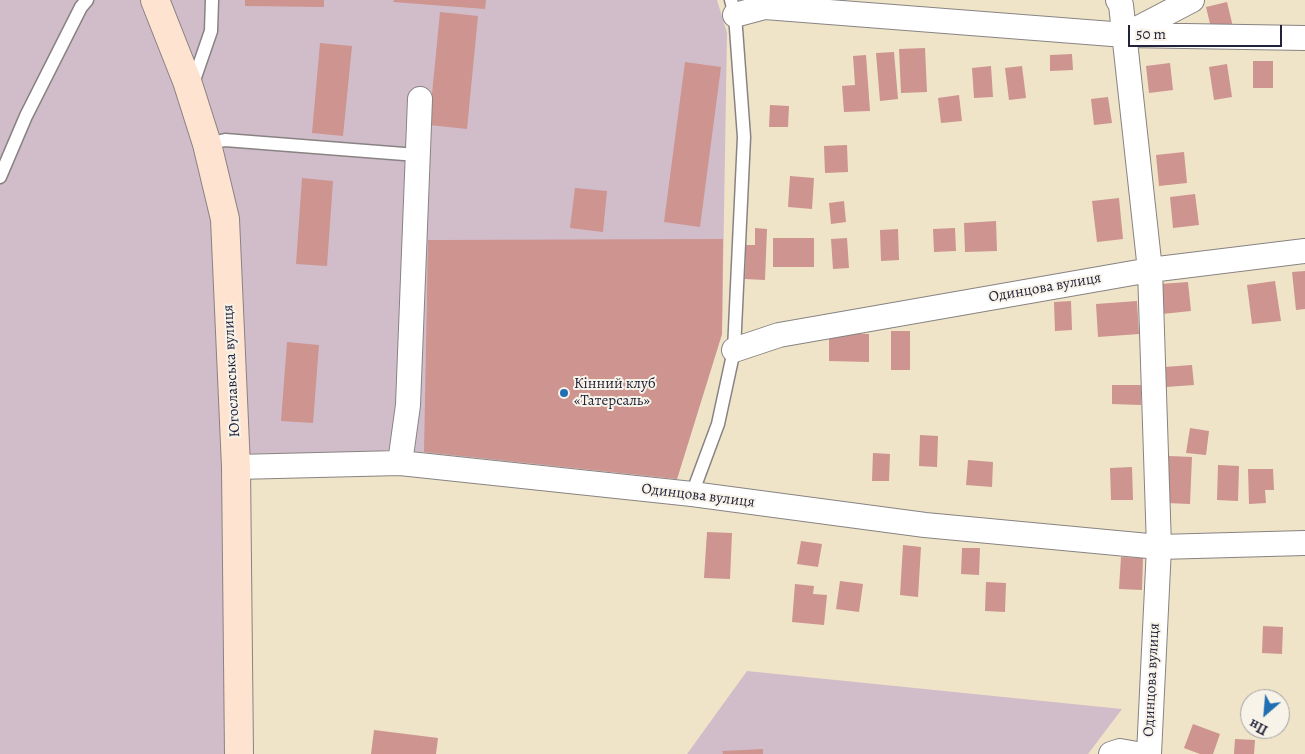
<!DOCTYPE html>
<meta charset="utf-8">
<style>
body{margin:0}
#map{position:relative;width:1305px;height:754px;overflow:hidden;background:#efe4c8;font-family:Alegreya,serif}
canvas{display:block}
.north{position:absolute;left:1240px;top:689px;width:50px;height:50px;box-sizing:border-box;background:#f7f3e8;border:1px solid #a29fa3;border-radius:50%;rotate:207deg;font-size:14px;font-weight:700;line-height:20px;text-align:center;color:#22223b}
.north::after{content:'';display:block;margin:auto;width:18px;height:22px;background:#1f6fb2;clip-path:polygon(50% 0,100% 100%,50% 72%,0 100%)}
.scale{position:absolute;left:1128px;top:25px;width:154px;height:22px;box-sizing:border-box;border:2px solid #22223b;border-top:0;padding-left:6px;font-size:15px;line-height:18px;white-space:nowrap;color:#22223b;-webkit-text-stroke:4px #f7f3e8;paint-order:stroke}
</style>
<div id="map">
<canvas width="1305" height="754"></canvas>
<div class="north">Пн</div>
<div class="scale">50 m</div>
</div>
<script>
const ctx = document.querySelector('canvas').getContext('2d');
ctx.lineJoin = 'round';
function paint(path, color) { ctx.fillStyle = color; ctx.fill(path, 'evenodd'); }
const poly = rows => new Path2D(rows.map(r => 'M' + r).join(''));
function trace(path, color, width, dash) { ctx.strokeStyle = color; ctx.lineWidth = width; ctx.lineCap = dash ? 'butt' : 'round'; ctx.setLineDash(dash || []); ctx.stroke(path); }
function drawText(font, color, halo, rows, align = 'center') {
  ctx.font = font + ' Alegreya,serif'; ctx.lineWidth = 4; ctx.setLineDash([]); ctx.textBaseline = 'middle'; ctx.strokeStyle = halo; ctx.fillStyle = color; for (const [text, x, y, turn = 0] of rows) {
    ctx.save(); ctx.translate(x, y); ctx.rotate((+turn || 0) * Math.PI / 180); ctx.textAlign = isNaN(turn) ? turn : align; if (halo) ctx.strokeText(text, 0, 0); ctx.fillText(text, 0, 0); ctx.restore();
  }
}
paint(poly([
 [0,0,142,0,176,83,214,221,225,467,228,754,0,754],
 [167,0,717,0,727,33,722,334,677,479,410,451,246,454,235,218],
 [747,671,1122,709,1088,754,687,754]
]), '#d1bdca');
paint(poly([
 [245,0,324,0,324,7,245,6],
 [394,0,486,0,485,9,393,2],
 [1227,2,1233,27,1212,32,1206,7],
 [440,12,478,16,467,129,429,125],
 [320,43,352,46,343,136,312,133],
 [925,48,927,92,901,93,899,49],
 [894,52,898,99,880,101,876,53],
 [1072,54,1073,70,1050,71,1050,55],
 [866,55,870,111,844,112,842,86,855,85,853,56],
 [1253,61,1273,61,1273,88,1253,88],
 [685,62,721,67,700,227,664,222],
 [1170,63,1173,90,1149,93,1146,66],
 [1227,64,1232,97,1214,100,1209,67],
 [991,66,993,97,974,98,972,68],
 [1022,66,1026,98,1009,100,1005,68],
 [959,95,962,121,941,123,938,98],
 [1108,97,1112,123,1094,125,1091,99],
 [770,105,789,106,788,127,769,127],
 [847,145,848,172,825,173,824,146],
 [1184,152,1187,183,1159,186,1156,155],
 [790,176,814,178,812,209,788,207],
 [302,178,333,181,327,266,296,264],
 [575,188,607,191,603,232,570,228],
 [1195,194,1199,225,1173,228,1170,197],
 [1119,198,1123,239,1097,242,1092,201],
 [844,201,846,222,831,224,829,203],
 [996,221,997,251,965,252,964,223],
 [755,228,767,229,765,280,745,279,746,245,755,245],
 [955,228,956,251,934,252,933,229],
 [898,229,899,260,881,261,880,230],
 [773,238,814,238,814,267,773,267],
 [847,238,849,268,833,269,831,239],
 [723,239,722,334,677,479,424,452,428,240],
 [1305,271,1305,309,1296,310,1292,272],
 [1275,281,1281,321,1252,324,1247,285],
 [1188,282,1191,311,1162,314,1160,284],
 [1071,301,1072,330,1055,331,1054,302],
 [1137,301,1139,334,1098,337,1096,304],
 [891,331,910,331,910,370,891,370],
 [829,333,869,334,869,362,829,361],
 [287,342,319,345,313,423,281,421],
 [1192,365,1194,385,1166,387,1164,367],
 [1112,385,1141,385,1141,405,1112,404],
 [1190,428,1209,431,1206,455,1186,453],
 [920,435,938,436,937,467,919,466],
 [873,453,890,454,889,481,872,481],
 [1169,456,1192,457,1190,504,1167,503],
 [968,460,993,462,992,487,966,485],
 [1218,465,1239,466,1238,501,1217,500],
 [1132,467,1133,500,1111,500,1110,468],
 [1248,469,1273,469,1274,490,1265,490,1266,503,1249,504],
 [707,532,732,533,730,579,704,578],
 [801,541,822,544,818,567,797,564],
 [903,545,921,547,918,597,900,595],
 [962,548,980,548,979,575,961,574],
 [1121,557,1143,558,1142,590,1119,589],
 [840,581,863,584,859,612,836,609],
 [986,582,1006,583,1005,612,985,611],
 [795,584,814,586,813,594,827,595,824,625,792,622],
 [1263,626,1283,627,1282,654,1262,653],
 [1193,724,1220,734,1213,754,1200,754,1184,748],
 [374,730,438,738,436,754,371,754],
 [1235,739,1255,740,1254,754,1234,754],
 [763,749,763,754,723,754,722,751]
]), '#cd9490');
const lane = poly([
 [192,86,211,31,212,0],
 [207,144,225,140,417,155],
 [0,177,26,116,81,7,87,0],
 [692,494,718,424,734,350,744,137,735,15,731,0]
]);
const street = poly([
 [1118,0,1121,5,1150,270,1159,547,1149,754],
 [735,15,765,7,1125,35,1305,38],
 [1129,33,1192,0],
 [734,350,779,335,1150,270,1305,251],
 [400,463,408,405,420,99],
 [236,467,400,463,692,494,925,525,1159,547,1305,543],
 [1111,754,1120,751,1137,754]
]);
const secondary = poly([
 [155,0,187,81,207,144,225,219,236,467,239,754]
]);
trace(lane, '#888382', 15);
trace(street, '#888382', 26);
trace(secondary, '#888382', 30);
trace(lane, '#fff', 12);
trace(street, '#fff', 24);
trace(secondary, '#fee3d1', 28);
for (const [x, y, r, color] of [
 [564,393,5,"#1f6fb2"]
]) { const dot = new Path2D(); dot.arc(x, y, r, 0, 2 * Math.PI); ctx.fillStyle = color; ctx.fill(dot); trace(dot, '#f7f3e8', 2); }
drawText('15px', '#22223b', '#f7f3e8', [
 ["Одинцова вулиця",1045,288,-10],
 ["Югославська вулиця",232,371,-93],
 ["Одинцова вулиця",698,496,7],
 ["Одинцова вулиця",1152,680,-87]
]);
drawText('15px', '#22223b', '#f7f3e8', [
 ["Кінний клуб",574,384],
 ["«Татерсаль»",574,401]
], 'left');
</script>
